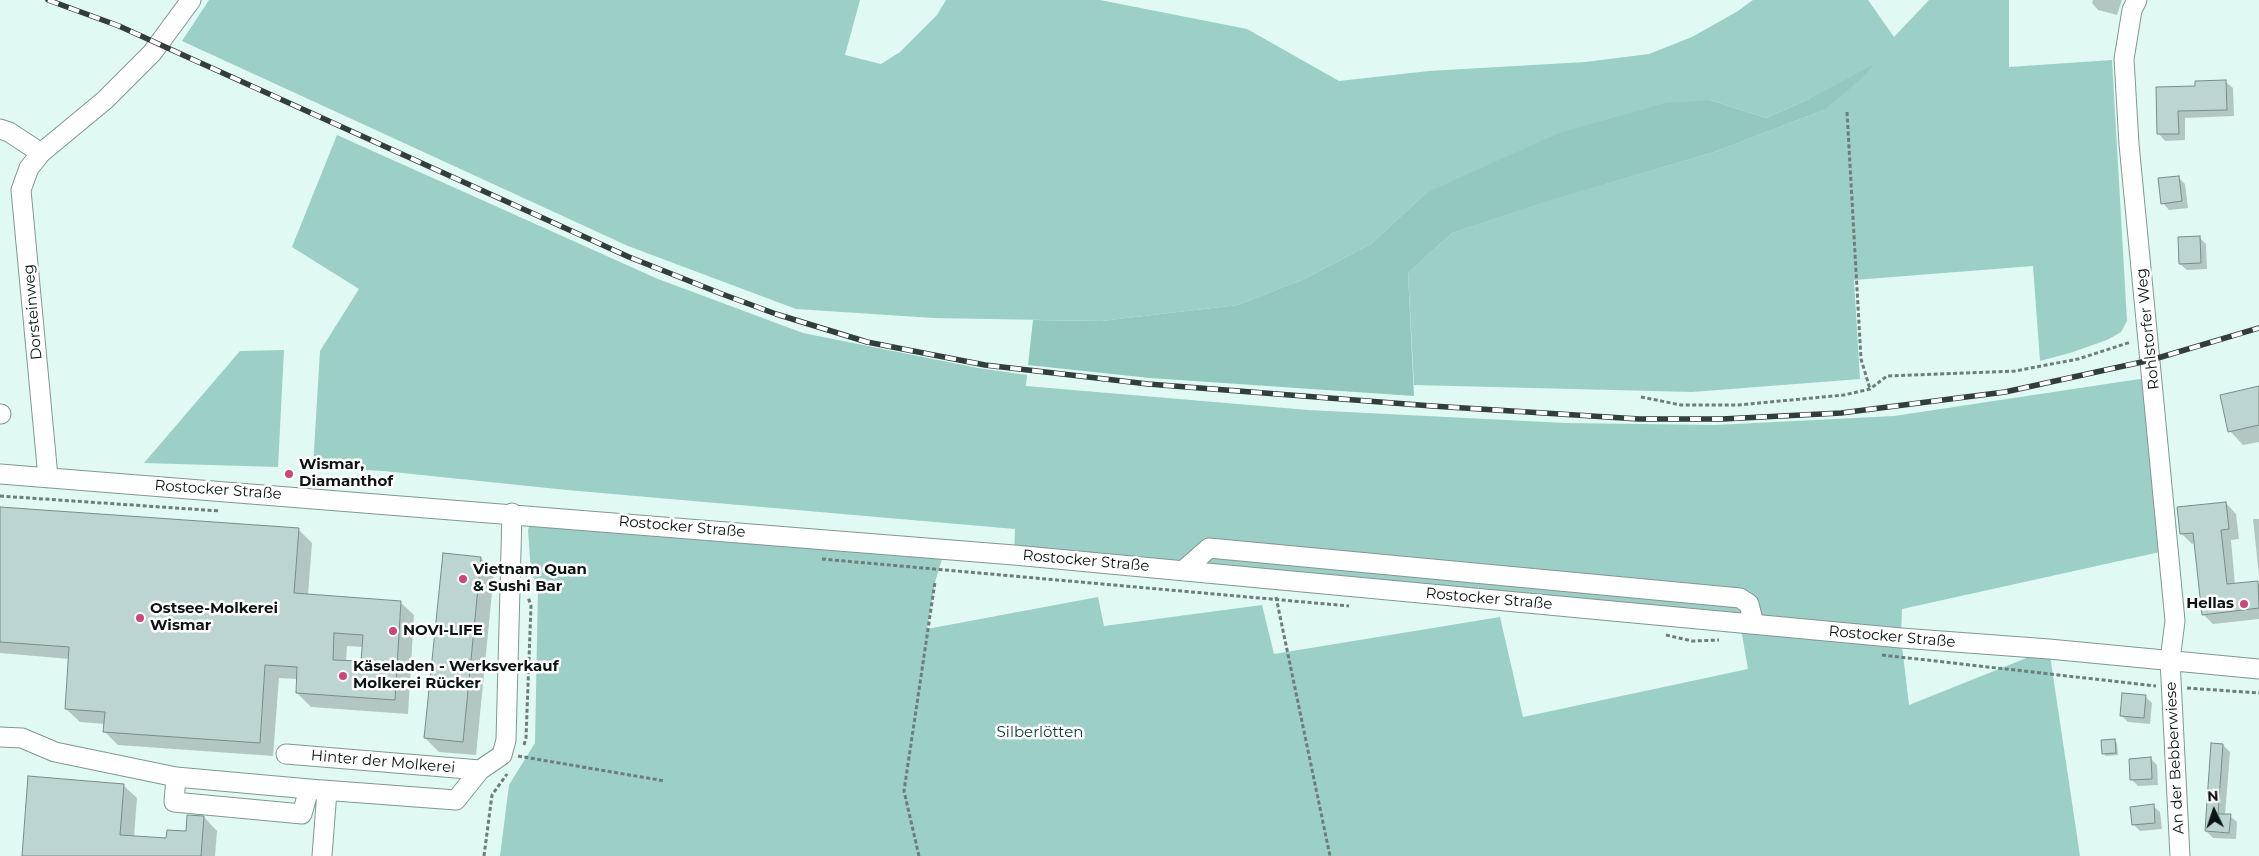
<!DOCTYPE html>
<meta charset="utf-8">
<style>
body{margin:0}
#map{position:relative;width:2259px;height:856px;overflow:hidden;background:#e0f9f3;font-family:Montserrat,sans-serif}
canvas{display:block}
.north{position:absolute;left:2189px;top:786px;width:50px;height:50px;-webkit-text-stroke:4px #fff;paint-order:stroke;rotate:356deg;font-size:14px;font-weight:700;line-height:20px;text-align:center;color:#0b1412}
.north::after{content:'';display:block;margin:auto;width:18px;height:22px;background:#0b1412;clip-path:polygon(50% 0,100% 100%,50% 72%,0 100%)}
</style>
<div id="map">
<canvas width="2259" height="856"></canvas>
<div class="north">N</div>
</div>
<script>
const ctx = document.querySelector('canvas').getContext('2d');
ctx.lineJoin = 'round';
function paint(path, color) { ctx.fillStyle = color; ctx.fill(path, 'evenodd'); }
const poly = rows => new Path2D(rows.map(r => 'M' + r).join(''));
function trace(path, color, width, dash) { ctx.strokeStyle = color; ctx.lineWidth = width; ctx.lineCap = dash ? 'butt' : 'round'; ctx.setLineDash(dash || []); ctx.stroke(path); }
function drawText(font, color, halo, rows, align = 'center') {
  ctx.font = font + ' Montserrat,sans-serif'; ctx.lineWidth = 5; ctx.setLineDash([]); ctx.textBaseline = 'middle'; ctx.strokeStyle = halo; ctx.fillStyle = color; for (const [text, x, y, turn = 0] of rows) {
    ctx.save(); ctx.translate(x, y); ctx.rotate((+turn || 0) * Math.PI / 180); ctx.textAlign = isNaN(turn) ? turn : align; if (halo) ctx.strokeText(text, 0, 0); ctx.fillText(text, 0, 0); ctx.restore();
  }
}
paint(poly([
 [209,0,860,0,845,55,881,64,900,52,937,15,946,0,1100,0,1247,29,1339,81,1429,71,1585,62,1649,54,1692,37,1738,11,1753,0,1868,0,1894,37,1929,0,2009,0,2009,67,2112,60,2127,321,2121,332,2107,340,2070,353,2040,361,2033,266,1854,280,1860,379,1692,392,1414,385,1408,273,1452,233,1544,202,1714,152,1824,110,1809,99,1766,118,1710,100,1426,193,1371,244,1304,279,1238,305,1101,321,934,318,796,309,628,246,182,41],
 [337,135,658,279,803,333,978,368,1027,375,1026,386,1308,410,1565,423,1715,425,1894,416,2153,377,2169,550,1902,609,1901,638,1909,705,2049,649,2080,856,500,856,509,785,535,743,538,588,531,572,528,530,533,515,945,549,935,582,927,629,1098,597,1104,626,1262,605,1274,654,1500,617,1523,717,1748,669,1740,623,1014,555,1015,529,567,490,383,471,313,467,320,351,359,289,292,247],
 [284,350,278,467,144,463,240,351]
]), '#9ccfc5');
paint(poly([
 [1873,65,1863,77,1824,110,1714,152,1545,202,1452,233,1408,273,1414,396,1150,378,1028,365,1033,320,1101,321,1238,305,1304,279,1371,244,1426,193,1559,133,1666,103,1710,100,1766,118,1809,99]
]), '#92c8bd');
paint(poly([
 [2093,0,2122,0,2117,15,2098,10,2092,3],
 [2226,82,2233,88,2234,116,2185,118,2185,140,2165,141,2159,134,2196,87],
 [2178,177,2185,184,2188,208,2169,210,2163,203],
 [2199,237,2206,244,2207,269,2187,270,2180,264],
 [2259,387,2259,442,2243,445,2230,431],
 [2226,503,2236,514,2239,539,2231,540,2235,585,2259,584,2259,619,2213,624,2203,614,2195,543,2192,544,2181,533],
 [0,508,298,529,312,543,308,595,400,602,414,615,408,714,311,707,297,693,298,679,279,678,273,756,118,745,105,732,105,724,80,722,66,709,70,659,0,653],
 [347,646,363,647,362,663,346,662],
 [2253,519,2259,519,2259,576],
 [481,558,494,572,476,755,439,752,425,738],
 [2146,697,2152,703,2150,724,2128,722,2121,715],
 [2114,740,2117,743,2118,755,2106,756,2103,753],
 [2223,745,2230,752,2225,815,2230,816,2237,822,2236,839,2213,838,2206,831],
 [2150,758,2157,765,2158,785,2138,786,2132,780],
 [123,785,137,798,134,837,167,840,187,833,204,817,217,831,215,856,23,856],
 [2153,806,2160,812,2162,829,2140,831,2133,824]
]), '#0003');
const building = poly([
 [2226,80,2227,110,2178,111,2179,134,2157,134,2156,87,2195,86,2195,81,2226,80],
 [2179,176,2182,201,2161,204,2158,178,2179,176],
 [2200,236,2201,263,2179,264,2178,237,2200,236],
 [2259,386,2259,425,2228,432,2220,395,2259,386],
 [2226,502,2229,529,2221,530,2227,584,2258,581,2259,608,2202,615,2193,533,2180,534,2177,507,2226,502],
 [0,507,299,528,294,593,401,601,395,700,296,693,297,667,265,665,260,743,103,732,105,712,65,709,69,647,0,642,0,507],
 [334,633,363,635,361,661,333,660,334,633],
 [443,553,481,557,463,742,424,738,443,553],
 [2122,693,2146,695,2144,718,2120,716,2122,693],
 [2115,739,2116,753,2102,754,2101,740,2115,739],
 [2211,743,2223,744,2218,814,2231,814,2229,833,2205,831,2211,743],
 [2151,757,2152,779,2130,780,2129,759,2151,757],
 [28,776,124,784,120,835,166,838,167,830,186,831,187,815,204,816,201,856,22,856,28,776],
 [2154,804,2155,823,2132,825,2130,807,2154,804]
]);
paint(building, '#bdd5d0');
trace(building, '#778d88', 1);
const minor = poly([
 [2137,0,2132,10,2124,59,2129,144,2175,621,2170,660,2180,856],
 [0,129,9,132,41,153],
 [0,414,1,414],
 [0,474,1014,555,1901,638,2049,649,2259,669],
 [48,477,21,190,29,168,41,153,105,100,152,53,191,0],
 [1184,570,1209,548,1740,598,1749,604,1754,624],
 [0,737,22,738,55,752,176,777,309,789,456,800,480,770,502,755,506,740,512,513],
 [286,754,480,770],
 [176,777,174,802,302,814,309,789],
 [322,856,327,791]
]);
trace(minor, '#809792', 21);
trace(poly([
 [1847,112,1861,359,1870,389],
 [1641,397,1681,405,1738,405,1844,395,1870,389,1887,376,2015,371,2078,359,2131,342],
 [0,496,220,511],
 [822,559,1349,606],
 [1276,597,1330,856],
 [1666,635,1692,641,1719,640],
 [1882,655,2156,686],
 [2187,688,2259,693],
 [524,745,526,738,531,606,528,597],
 [518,756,665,781],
 [484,856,492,795,507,774],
 [919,856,904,791,935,582]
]), '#6d7e7a', 3, [4, 2.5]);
trace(minor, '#fff', 19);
const rail = poly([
 [48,0,119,26,629,257,722,294,776,314,867,342,985,365,1148,384,1432,406,1639,419,1722,419,1841,413,2005,392,2151,360,2259,328]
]);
trace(rail, '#323e3c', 5.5);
trace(rail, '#fff', 4, [11]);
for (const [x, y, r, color] of [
 [289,474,5,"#cf4479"],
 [463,579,5,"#cf4479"],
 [2244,604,5,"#cf4479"],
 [140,618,5,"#cf4479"],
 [393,631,5,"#cf4479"],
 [343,676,5,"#cf4479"]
]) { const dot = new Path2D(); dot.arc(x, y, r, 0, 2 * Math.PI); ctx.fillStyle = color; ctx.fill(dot); trace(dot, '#fff', 2); }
drawText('15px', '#0b1412', '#fff', [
 ["Dorsteinweg",33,312,-95],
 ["Rohlstorfer Weg",2148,329,-96],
 ["Rostocker Straße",218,490,4],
 ["Rostocker Straße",682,527,5],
 ["Rostocker Straße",1086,561,5],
 ["Rostocker Straße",1489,599,5],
 ["Rostocker Straße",1892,637,5],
 ["An der Bebberwiese",2175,758,-93],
 ["Hinter der Molkerei",383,762,5]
]);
drawText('bold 15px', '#0b1412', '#fff', [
 ["Wismar,",299,465],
 ["Diamanthof",299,482],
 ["Vietnam Quan",473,570],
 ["& Sushi Bar",473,587],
 ["Hellas",2234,604,"right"],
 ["Ostsee-Molkerei",150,609],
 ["Wismar",150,626],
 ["NOVI-LIFE",403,631],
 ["Käseladen - Werksverkauf",353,667],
 ["Molkerei Rücker",353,684]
], 'left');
drawText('15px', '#053932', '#fff', [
 ["Silberlötten",1040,733]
]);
</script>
